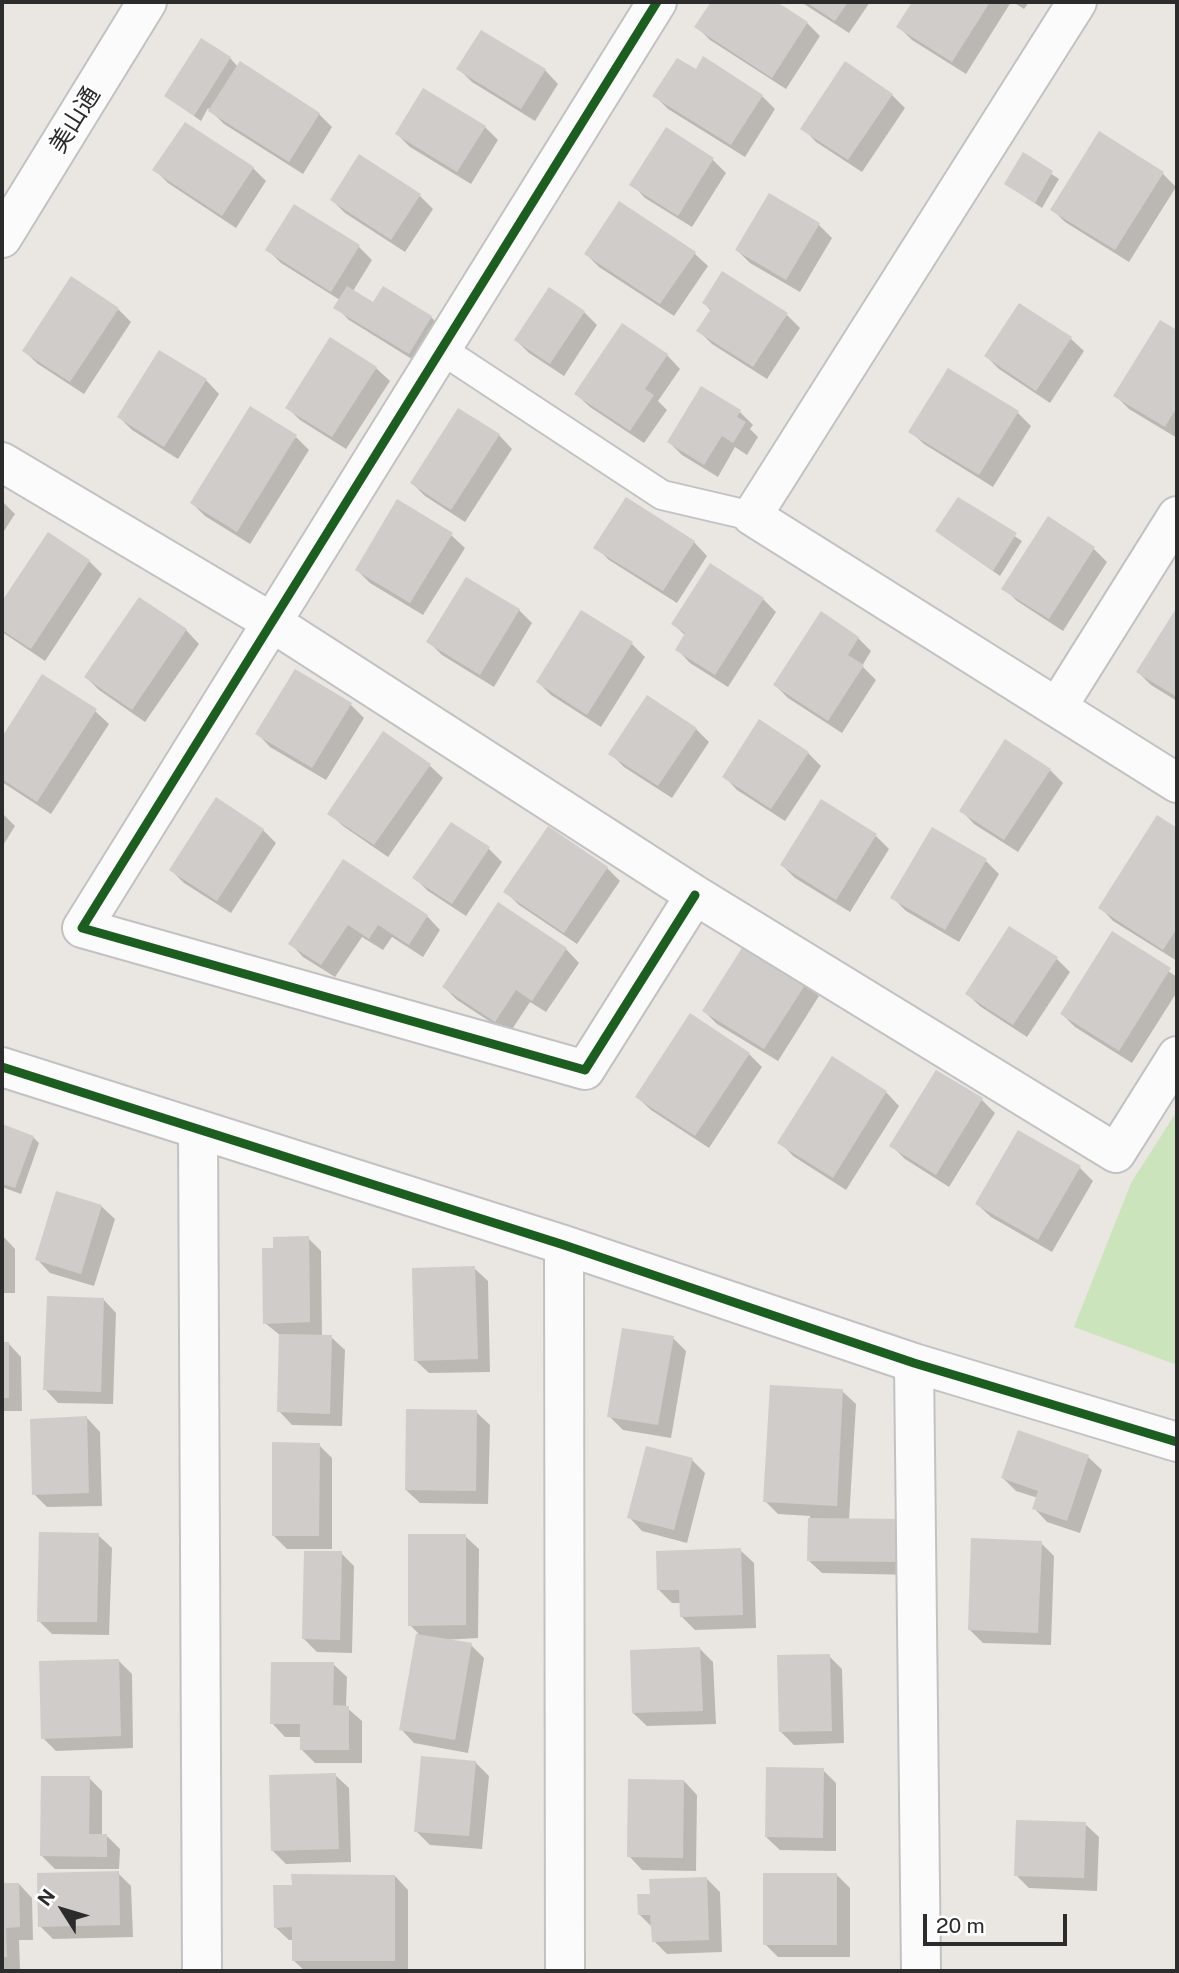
<!DOCTYPE html>
<meta charset="utf-8">
<style>
body{margin:0}
#map{position:relative;width:1179px;height:1973px;overflow:hidden;background:#eae6e2;font-family:"Public Sans",sans-serif}
canvas{display:block}
.frame{position:absolute;inset:0;border:4px solid #2c2c2c;pointer-events:none}
.north{position:absolute;left:28px;top:1875px;width:70px;height:70px;-webkit-text-stroke:5px #fff;paint-order:stroke;rotate:307deg;font-size:19px;font-weight:700;line-height:28px;text-align:center;color:#2c2c2c}
.north::after{content:'';display:block;margin:auto;width:24px;height:32px;background:#2c2c2c;clip-path:polygon(50% 0,100% 100%,50% 72%,0 100%)}
.scale{position:absolute;left:923px;top:1914px;width:144px;height:32px;box-sizing:border-box;border:4px solid #2c2c2c;border-top:0;padding-left:9px;font-size:21px;line-height:24px;white-space:nowrap;color:#2c2c2c;-webkit-text-stroke:5px #fff;paint-order:stroke}
</style>
<div id="map">
<canvas width="1179" height="1973"></canvas>
<div class="frame"></div>
<div class="north">N</div>
<div class="scale">20 m</div>
</div>
<script>
const ctx = document.querySelector('canvas').getContext('2d');
ctx.lineJoin = 'round';
function paint(path, color) { ctx.fillStyle = color; ctx.fill(path, 'evenodd'); }
const poly = rows => new Path2D(rows.map(r => 'M' + r).join(''));
function trace(path, color, width, dash) { ctx.strokeStyle = color; ctx.lineWidth = width; ctx.lineCap = dash ? 'butt' : 'round'; ctx.setLineDash(dash || []); ctx.stroke(path); }
function drawText(font, color, halo, rows, align = 'center') {
  ctx.font = font + ' "Public Sans","Noto Sans JP",sans-serif'; ctx.lineWidth = 5; ctx.setLineDash([]); ctx.textBaseline = 'middle'; ctx.strokeStyle = halo; ctx.fillStyle = color; for (const [text, x, y, turn = 0] of rows) {
    ctx.save(); ctx.translate(x, y); ctx.rotate((+turn || 0) * Math.PI / 180); ctx.textAlign = isNaN(turn) ? turn : align; if (halo) ctx.strokeText(text, 0, 0); ctx.fillText(text, 0, 0); ctx.restore();
  }
}
paint(poly([
 [1177,1111,1177,1365,1074,1327,1131,1183]
]), '#cce4bc');
paint(poly([
 [713,2,774,2,807,23,820,36,786,89,710,40,697,27],
 [801,2,870,2,849,33],
 [914,2,1011,2,966,74,912,40,898,26],
 [1013,2,1029,2,1024,9],
 [230,58,238,67,240,64,319,114,332,127,303,174,224,124,208,108,201,121,166,96],
 [846,64,892,95,905,108,862,172,816,142,803,128],
 [459,69,545,70,558,84,535,121,472,82],
 [696,72,762,96,775,109,745,157,668,109,655,96],
 [485,127,498,140,471,184,410,147,397,134],
 [666,130,713,160,726,173,692,227,645,198,632,184],
 [1099,133,1163,174,1176,187,1129,262,1065,222,1052,209],
 [1023,155,1059,179,1042,208,1006,184],
 [253,168,266,181,236,228,168,183,155,170],
 [420,196,433,209,405,252,345,213,332,200],
 [295,206,359,247,372,260,353,291,373,304,431,317,444,330,423,366,349,320,336,307,340,300,281,263,267,249],
 [819,225,832,238,800,292,750,263,737,250],
 [694,253,708,266,674,316,599,267,586,254],
 [704,303,787,315,800,328,767,379,712,344,699,331,711,311],
 [118,309,131,322,84,394,38,364,24,351],
 [584,312,597,325,564,376,529,353,516,340],
 [1161,322,1177,332,1177,438,1129,409,1116,396],
 [623,325,667,355,680,369,658,401,667,410,644,443,590,407,576,394],
 [1070,338,1084,351,1050,403,999,369,986,356],
 [331,339,376,368,390,381,346,449,300,420,287,407],
 [949,370,1018,413,1031,426,993,487,924,444,910,431],
 [206,380,219,394,178,459,132,430,119,417],
 [459,410,499,435,512,449,465,522,425,496,412,483],
 [740,412,753,425,750,429,758,437,747,455,735,447,718,477,682,455,669,442],
 [296,437,309,450,250,544,205,516,192,503],
 [958,499,1022,541,1000,576,944,537],
 [2,501,15,514,2,534],
 [1048,519,1094,549,1107,562,1063,631,1017,601,1004,588],
 [48,534,89,561,102,574,45,661,2,632,2,604],
 [451,535,465,548,423,615,370,583,357,570],
 [694,542,707,556,677,603,609,560,596,547],
 [763,599,776,612,728,687,690,663,677,649,686,636,673,624],
 [519,610,532,623,494,687,442,655,429,642],
 [1177,610,1177,701,1151,685,1138,672],
 [186,630,199,644,145,722,99,690,86,677],
 [858,638,871,651,862,666,876,680,842,733,788,698,775,685],
 [632,644,645,657,601,727,551,695,538,682],
 [295,671,351,705,364,718,326,780,270,747,257,733],
 [42,677,95,711,109,724,51,814,2,782,2,740],
 [696,729,709,742,672,798,624,767,611,754],
 [808,753,821,766,785,821,737,790,724,776],
 [429,765,443,778,388,857,343,826,329,813],
 [1050,770,1063,783,1018,852,974,824,961,810],
 [2,813,15,826,2,847],
 [1158,817,1177,830,1177,961,1113,921,1100,907],
 [451,824,489,849,502,862,466,916,428,891,415,878],
 [263,830,276,843,231,913,184,883,171,870],
 [876,836,889,849,850,912,795,878,782,865],
 [986,861,999,874,959,942,906,911,892,897],
 [343,862,427,916,440,930,423,957,392,937,383,950,362,937,335,977,303,957,290,943],
 [607,868,620,881,577,944,519,905,506,892],
 [1113,934,1177,977,1177,992,1132,1063,1075,1027,1062,1014],
 [566,949,579,963,546,1012,530,1002,509,1034,457,1000,444,987],
 [1057,959,1070,972,1027,1037,981,1007,967,994],
 [806,983,819,996,778,1061,717,1024,704,1011],
 [749,1054,762,1067,709,1148,651,1110,637,1097],
 [937,1072,982,1100,995,1113,949,1187,905,1159,892,1146],
 [886,1092,899,1106,846,1190,793,1156,780,1142],
 [2,1126,33,1137,39,1143,21,1194,2,1187],
 [1080,1168,1093,1181,1052,1252,991,1217,977,1204],
 [101,1206,115,1219,94,1286,50,1273,37,1259],
 [2,1235,15,1249,15,1293,2,1293],
 [308,1238,321,1251,322,1337,331,1337,345,1350,342,1426,292,1425,279,1411,281,1336,265,1323,275,1250],
 [474,1268,488,1281,490,1372,429,1373,415,1360],
 [103,1299,116,1313,113,1404,58,1403,45,1389],
 [673,1338,686,1351,671,1438,623,1430,609,1416],
 [2,1343,8,1343,21,1357,22,1411,2,1411],
 [842,1391,856,1404,849,1520,916,1575,822,1573,808,1560,810,1516,778,1514,765,1501],
 [476,1412,490,1425,488,1504,420,1503,406,1490],
 [87,1418,100,1432,102,1506,47,1507,34,1494],
 [1019,1432,1088,1457,1102,1470,1080,1533,1047,1522,1034,1508,1038,1498,1016,1491,1003,1478],
 [319,1445,332,1458,332,1549,287,1549,274,1536],
 [692,1460,705,1473,687,1543,642,1531,629,1517],
 [98,1535,112,1548,109,1635,52,1634,39,1621],
 [465,1536,479,1549,478,1638,443,1640,471,1645,484,1658,468,1753,414,1743,401,1729,418,1633,410,1625],
 [1041,1543,1054,1556,1051,1645,983,1643,969,1629],
 [740,1550,754,1563,756,1628,695,1630,682,1617,681,1603,672,1603,659,1590],
 [341,1553,354,1566,352,1653,317,1652,304,1639],
 [700,1649,713,1662,716,1724,647,1726,633,1713],
 [829,1656,842,1669,844,1743,794,1745,781,1732],
 [118,1660,132,1674,133,1748,56,1751,43,1738],
 [333,1664,347,1677,346,1707,362,1721,362,1763,315,1763,302,1750,302,1737,285,1737,272,1723],
 [475,1762,489,1776,482,1849,430,1845,416,1831],
 [823,1770,836,1783,836,1851,780,1850,766,1837],
 [335,1775,349,1788,351,1862,286,1864,273,1851],
 [89,1778,102,1791,102,1835,106,1835,120,1849,119,1869,55,1869,42,1856],
 [684,1781,697,1795,696,1871,642,1870,629,1856],
 [1085,1824,1099,1837,1097,1891,1029,1888,1016,1875],
 [118,1873,131,1886,133,1937,53,1939,40,1926],
 [837,1875,850,1888,850,1957,778,1957,765,1944],
 [395,1876,408,1890,408,1971,305,1971,293,1960,293,1940,289,1940,275,1927],
 [707,1879,720,1892,722,1952,667,1954,654,1941,653,1928,640,1915,652,1895],
 [19,1884,32,1898,33,1940,19,1940,20,1969,2,1970,2,1885]
]), '#0003');
paint(poly([
 [711,2,777,2,808,22,772,78,694,27],
 [806,2,848,2,835,21],
 [912,2,990,2,952,62,896,27],
 [481,30,546,69,521,109,456,69],
 [201,38,231,57,194,116,164,96],
 [703,56,763,95,731,145,652,96,677,58,696,69],
 [240,61,320,113,289,162,208,111],
 [845,61,893,94,848,160,800,129],
 [423,88,486,126,457,172,395,134],
 [185,122,254,167,222,216,152,170],
 [666,127,714,158,678,216,629,185],
 [1099,131,1164,172,1115,250,1050,210],
 [1023,152,1053,171,1035,203,1004,184],
 [359,154,421,194,391,240,330,200],
 [769,193,820,223,786,280,735,250],
 [619,201,696,252,660,304,584,254],
 [294,204,360,245,331,292,265,250],
 [722,271,788,313,753,367,696,331,711,309,702,303],
 [71,276,119,308,70,382,22,351],
 [347,286,373,302,383,286,432,316,409,354,333,308],
 [549,287,585,311,550,364,514,340],
 [1019,303,1072,337,1036,391,984,356],
 [1160,320,1177,330,1177,407,1165,427,1113,396],
 [622,323,668,354,645,389,654,395,630,431,574,394],
 [330,337,377,367,332,437,285,408],
 [159,350,207,379,164,447,117,417],
 [948,368,1019,411,979,475,908,432],
 [701,386,741,410,737,417,746,422,733,443,722,436,704,465,667,442],
 [250,406,297,435,237,532,190,503],
 [458,408,500,434,451,510,410,483],
 [626,497,695,541,663,591,593,548],
 [958,497,1017,533,993,571,935,531],
 [397,499,453,533,410,603,355,570],
 [1048,516,1095,547,1049,619,1001,589],
 [48,532,90,560,31,649,2,630,2,601],
 [710,563,764,598,715,675,675,650,685,633,671,624],
 [466,577,520,609,480,675,426,642],
 [139,597,187,629,132,710,84,677],
 [1177,607,1177,697,1136,672],
 [581,610,633,642,587,715,536,682],
 [821,611,859,637,848,655,864,665,828,721,773,685],
 [295,669,352,703,312,768,255,734],
 [42,674,97,709,37,802,2,779,2,737],
 [647,695,697,728,658,786,608,754],
 [759,719,809,752,771,809,722,777],
 [383,731,431,764,374,845,327,814],
 [1005,739,1051,769,1004,840,959,811],
 [216,797,264,829,217,901,169,870],
 [821,799,877,834,836,900,780,865],
 [1157,815,1177,828,1177,928,1163,950,1098,908],
 [451,822,490,847,452,904,412,878],
 [548,826,608,867,564,933,503,892],
 [932,827,987,859,945,930,890,898],
 [343,859,428,915,409,945,378,925,369,939,348,925,321,965,288,944],
 [498,902,567,948,532,1001,516,990,495,1022,442,987],
 [1009,926,1058,957,1013,1025,965,994],
 [1112,931,1171,968,1119,1051,1060,1014],
 [745,943,807,982,764,1049,702,1011],
 [690,1013,750,1053,695,1136,635,1097],
 [832,1056,887,1091,833,1178,777,1143],
 [936,1070,983,1098,936,1175,889,1146],
 [2,1124,34,1136,15,1188,2,1184],
 [1018,1130,1081,1166,1038,1240,975,1204],
 [56,1191,102,1205,81,1274,35,1260],
 [309,1236,310,1322,263,1324,262,1248,273,1248,273,1237],
 [475,1266,478,1359,414,1361,412,1268],
 [47,1296,104,1298,101,1392,43,1390],
 [622,1328,674,1336,658,1425,607,1417],
 [279,1334,332,1335,330,1414,277,1412],
 [2,1342,9,1342,9,1398,2,1398],
 [770,1385,843,1389,837,1506,763,1502],
 [406,1409,477,1410,476,1491,405,1490],
 [87,1416,89,1493,32,1495,30,1419],
 [1018,1430,1089,1455,1067,1521,1032,1509,1038,1491,1001,1478],
 [272,1442,320,1443,319,1536,272,1536],
 [646,1446,693,1458,674,1530,627,1518],
 [808,1518,904,1519,903,1562,807,1561],
 [39,1532,99,1533,97,1622,37,1622],
 [408,1534,466,1534,466,1625,408,1626],
 [971,1538,1042,1541,1038,1633,968,1630],
 [741,1548,743,1615,680,1617,679,1590,657,1590,656,1551],
 [304,1551,342,1551,340,1640,302,1639],
 [416,1634,472,1643,455,1740,399,1730],
 [700,1647,703,1711,632,1713,630,1650],
 [830,1654,832,1731,779,1732,777,1655],
 [119,1659,121,1736,41,1739,39,1661],
 [271,1662,334,1662,333,1705,349,1706,349,1750,300,1750,300,1724,270,1724],
 [421,1756,476,1761,469,1836,414,1832],
 [766,1767,824,1768,823,1838,765,1837],
 [336,1773,339,1849,271,1851,269,1775],
 [41,1776,90,1776,89,1834,107,1834,107,1857,40,1856],
 [628,1779,684,1780,683,1858,627,1857],
 [1016,1820,1086,1822,1084,1878,1014,1876],
 [119,1871,120,1925,38,1927,37,1873],
 [763,1873,837,1873,837,1945,763,1945],
 [291,1874,395,1875,395,1961,292,1961,292,1927,274,1928,273,1885,292,1885],
 [707,1877,709,1940,652,1942,650,1915,638,1915,637,1894,650,1894,649,1879],
 [2,1883,19,1883,20,1927,6,1928,7,1957,2,1957]
]), '#cfccc9');
const service = poly([
 [442,350,662,495,752,516]
]);
const minor = poly([
 [657,2,82,928,585,1070,695,895],
 [1077,2,752,516,1177,783],
 [2,462,273,623,695,895,1116,1153,1177,1056],
 [1058,706,1177,516],
 [2,1067,564,1245,914,1363,1177,1442],
 [198,1129,202,1971],
 [564,1245,565,1971],
 [914,1363,921,1971]
]);
const tertiary = poly([
 [2,238,147,2]
]);
trace(service, '#c3c2c3', 32);
trace(minor, '#c3c2c3', 42);
trace(tertiary, '#c3c2c3', 42);
trace(service, '#fcfbfb', 28);
trace(minor, '#fcfbfb', 38);
trace(tertiary, '#fcfbfb', 38);
trace(poly([
 [657,2,82,928,585,1070,695,895],
 [2,1067,564,1245,914,1363,1177,1442]
]), '#1b5e20', 9);
drawText('24px', '#2c2c2c', '#fff', [
 ["美山通",75,120,-58]
]);
</script>
